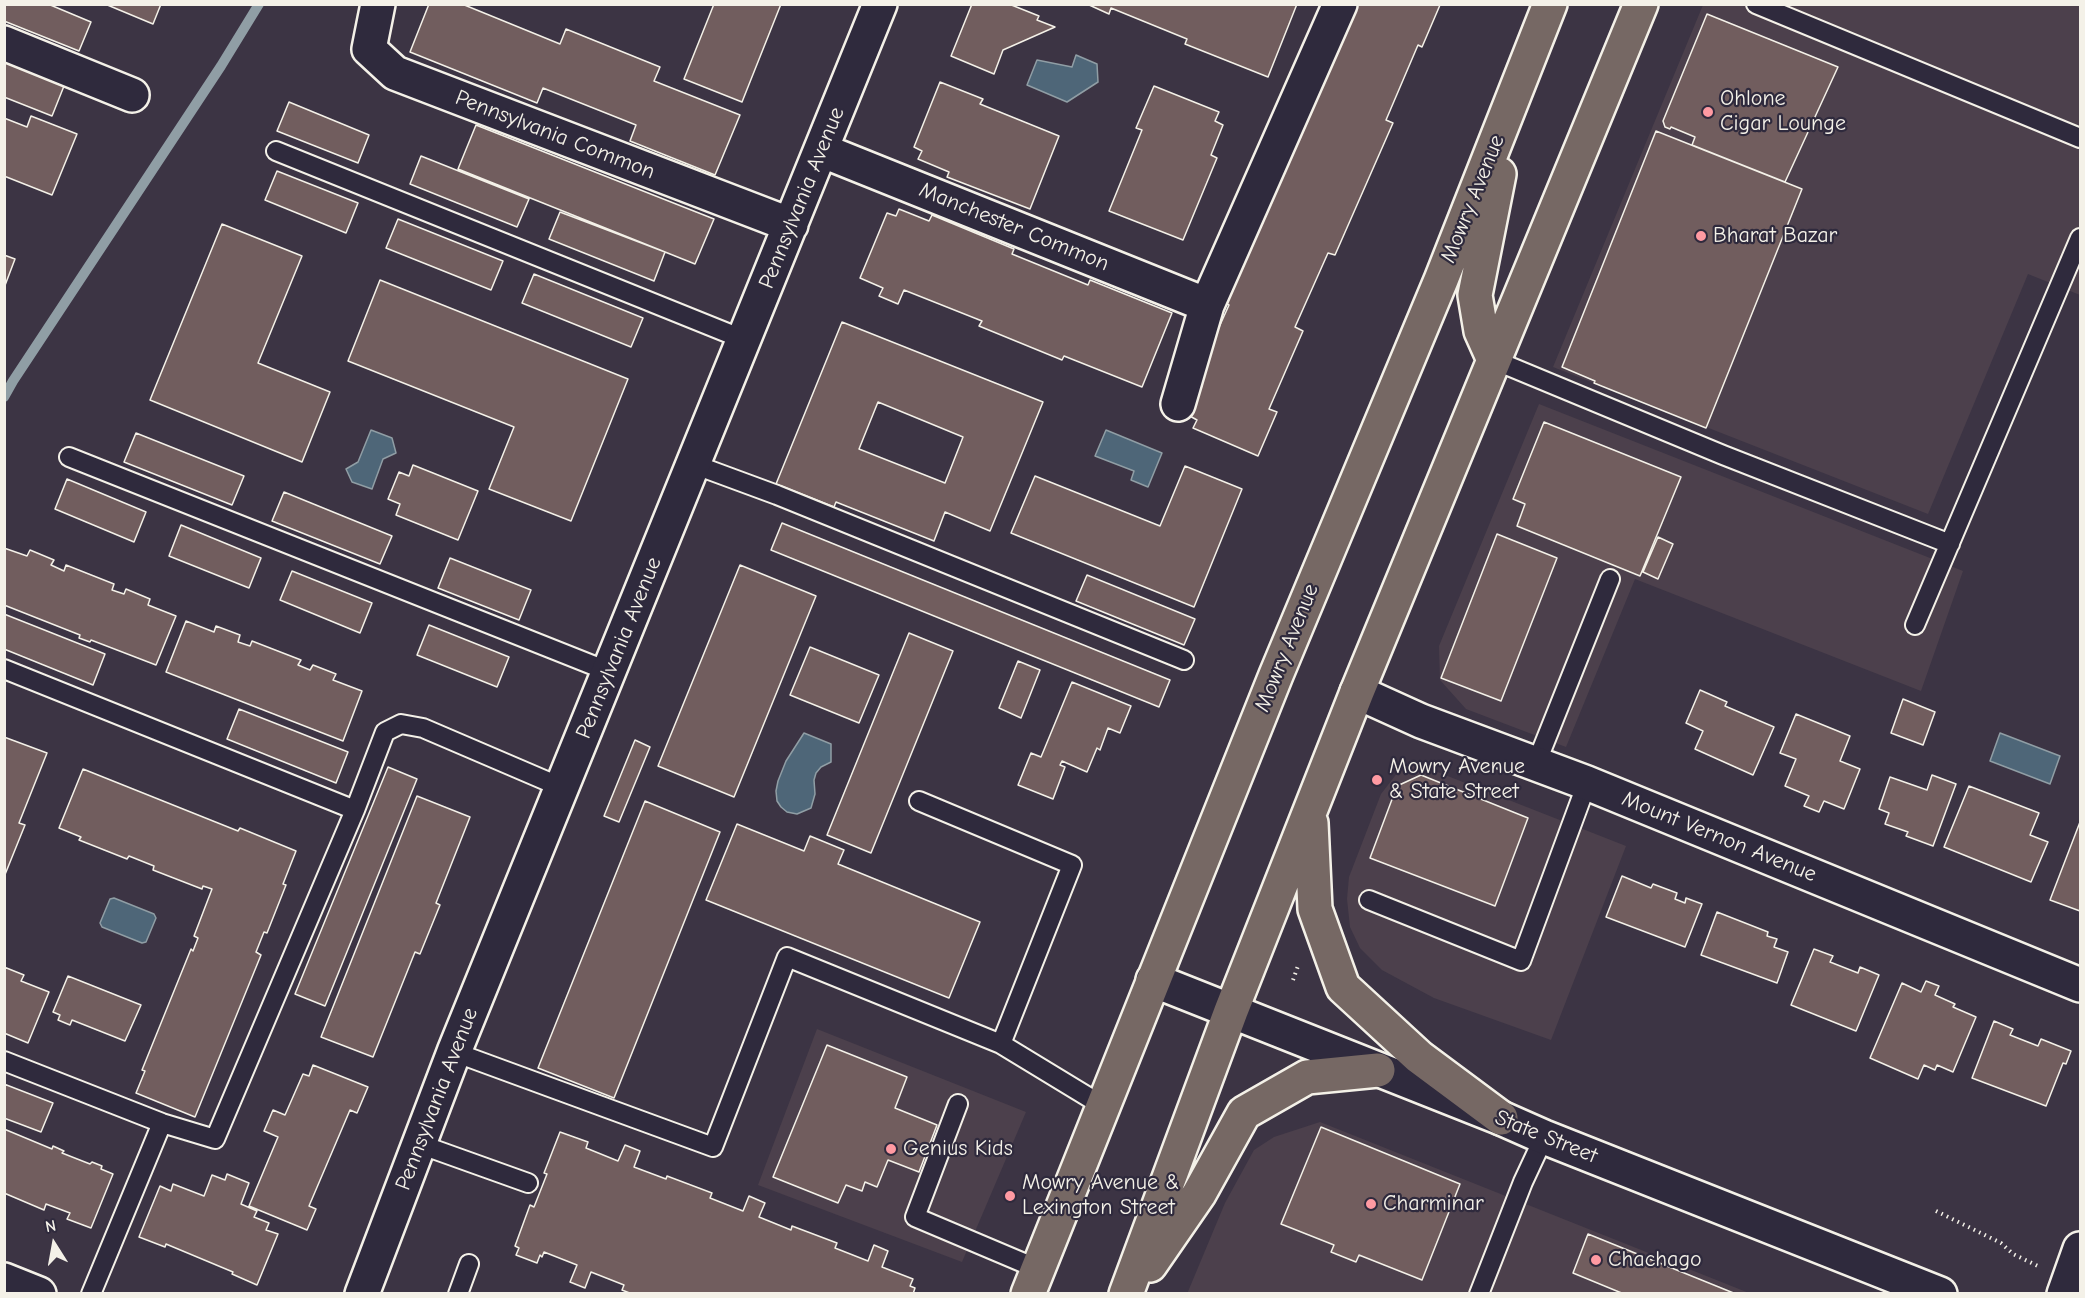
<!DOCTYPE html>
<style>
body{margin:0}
#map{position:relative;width:2085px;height:1298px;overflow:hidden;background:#3c3444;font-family:"Comic Neue",sans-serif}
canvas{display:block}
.frame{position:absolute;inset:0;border:6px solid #f4f1e8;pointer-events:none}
.north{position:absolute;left:24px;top:1214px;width:60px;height:60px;-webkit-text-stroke:4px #2f2a3d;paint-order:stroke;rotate:349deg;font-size:16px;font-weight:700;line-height:24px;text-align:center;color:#f4f1e8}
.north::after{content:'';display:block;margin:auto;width:21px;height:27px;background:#f4f1e8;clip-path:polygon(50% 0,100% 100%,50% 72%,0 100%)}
</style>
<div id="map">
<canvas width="2085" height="1298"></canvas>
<div class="frame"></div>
<div class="north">N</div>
</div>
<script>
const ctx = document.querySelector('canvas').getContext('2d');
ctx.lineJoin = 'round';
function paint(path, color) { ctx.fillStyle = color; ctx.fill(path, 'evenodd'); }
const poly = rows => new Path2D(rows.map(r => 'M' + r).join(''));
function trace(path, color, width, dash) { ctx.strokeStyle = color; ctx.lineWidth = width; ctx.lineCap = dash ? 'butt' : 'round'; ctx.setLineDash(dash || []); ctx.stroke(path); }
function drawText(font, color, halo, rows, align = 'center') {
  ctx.font = font + ' "Comic Neue",sans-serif'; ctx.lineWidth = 4.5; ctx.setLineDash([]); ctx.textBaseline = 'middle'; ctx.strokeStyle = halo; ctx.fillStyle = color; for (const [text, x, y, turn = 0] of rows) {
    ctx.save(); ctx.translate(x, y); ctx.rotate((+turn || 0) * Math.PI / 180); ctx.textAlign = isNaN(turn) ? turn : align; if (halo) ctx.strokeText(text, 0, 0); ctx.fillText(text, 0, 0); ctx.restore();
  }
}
paint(poly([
 [1703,5,2080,5,2080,295,2028,274,1928,514,1553,367],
 [1539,404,1963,571,1921,691,1635,579,1566,747,1466,709,1440,680,1439,646],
 [1417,764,1626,846,1551,1040,1434,998,1382,970,1360,948,1350,927,1347,899,1349,877,1381,794,1398,772],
 [817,1029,1026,1112,962,1262,758,1185],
 [1320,1122,1749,1293,1187,1294,1225,1203,1254,1150,1274,1137]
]), '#4c404c');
const water = poly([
 [1076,55,1097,64,1098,82,1067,102,1027,85,1037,60,1072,67,1076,55],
 [371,430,392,438,396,453,383,459,372,489,352,482,346,469,358,462,371,430],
 [1106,430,1162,453,1148,487,1131,480,1134,471,1095,456,1106,430],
 [804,733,831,744,831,762,821,767,816,773,814,780,815,794,811,808,797,814,787,812,781,807,777,801,776,791,778,781,786,761,804,733],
 [2000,733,2060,756,2050,784,1990,761,2000,733],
 [114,898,154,914,156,918,146,942,142,943,102,927,100,923,110,899,114,898]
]);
paint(water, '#4e6678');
trace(water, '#909ea5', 1.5);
trace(poly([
 [4,397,13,381,221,66,259,4]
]), '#909ea5', 10);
const building = poly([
 [4,4,48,4,91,22,79,51,4,21,4,4],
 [105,4,161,4,153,24,105,4],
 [429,4,462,4,560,44,566,29,660,67,654,81,740,115,715,175,630,141,636,125,543,88,537,103,410,52,429,4],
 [714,4,781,4,742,102,684,79,714,4],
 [972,4,1009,4,1039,16,1037,20,1055,27,1003,50,994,74,951,56,972,4],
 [1087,4,1297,4,1268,77,1185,44,1187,39,1111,8,1109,14,1087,4],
 [1353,4,1440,5,1422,47,1418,45,1386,120,1393,123,1335,255,1328,253,1295,327,1303,331,1269,409,1277,412,1258,456,1193,428,1197,420,1188,415,1202,386,1194,383,1229,305,1221,301,1257,220,1262,222,1317,97,1353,4],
 [1707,14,1838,67,1785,182,1692,145,1695,137,1671,127,1670,129,1665,127,1663,121,1707,14],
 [4,62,64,86,52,116,4,97,4,62],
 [940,82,983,99,980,104,1059,136,1030,209,947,177,949,172,918,159,922,151,914,147,940,82],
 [1154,86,1219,112,1215,121,1223,125,1211,155,1217,158,1183,240,1109,211,1142,130,1136,128,1154,86],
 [289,102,369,135,358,163,277,131,289,102],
 [31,116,77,134,52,195,4,176,4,118,27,127,31,116],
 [476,125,714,219,695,264,458,169,476,125],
 [1656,131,1802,189,1706,428,1594,383,1595,381,1562,367,1656,131],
 [421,156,529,199,517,227,410,184,421,156],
 [277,171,358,203,346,233,265,200,277,171],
 [899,209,929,221,932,215,1014,249,1012,254,1088,285,1090,280,1172,313,1142,387,1064,356,1062,360,979,326,982,321,904,290,898,304,879,296,883,288,860,278,887,213,896,216,899,209],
 [560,212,665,252,654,281,549,239,560,212],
 [398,219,503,261,491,290,386,248,398,219],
 [222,224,302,256,258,363,330,392,302,462,150,400,222,224],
 [4,255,15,259,4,288,4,255],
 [534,274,643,318,631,347,522,303,534,274],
 [380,280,628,379,571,521,489,489,514,427,348,361,380,280],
 [842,322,1043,402,990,531,945,512,934,541,836,502,834,507,776,484,842,322],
 [878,402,963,437,945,483,859,449,878,402],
 [1544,422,1681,477,1640,576,1517,526,1525,504,1513,499,1544,422],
 [136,433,244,476,232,505,124,462,136,433],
 [413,465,478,491,458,540,396,515,400,504,388,499,399,472,409,476,413,465],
 [1185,466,1242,489,1194,607,1011,533,1035,476,1160,526,1185,466],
 [67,479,146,512,134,542,55,509,67,479],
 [284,492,392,536,380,564,272,521,284,492],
 [782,523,1170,680,1159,707,771,550,782,523],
 [181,525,261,558,249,588,169,556,181,525],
 [1497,534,1557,558,1501,701,1441,678,1497,534],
 [1658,537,1673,544,1658,579,1643,572,1658,537],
 [4,548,27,556,30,550,54,560,51,565,64,571,66,565,114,584,112,590,124,594,126,589,150,599,148,605,176,616,156,665,91,640,90,642,79,638,80,635,4,605,4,548],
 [450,558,531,590,519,620,438,588,450,558],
 [740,565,816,596,734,797,658,766,740,565],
 [292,571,372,603,360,633,280,600,292,571],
 [1087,575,1195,619,1184,645,1076,601,1087,575],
 [4,614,105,654,93,685,4,649,4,614],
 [186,621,214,632,216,626,240,635,238,642,250,646,252,641,301,660,298,665,310,670,313,665,336,674,333,680,362,691,343,741,166,672,186,621],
 [429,625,509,657,497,687,417,655,429,625],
 [909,633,953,651,871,853,827,835,909,633],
 [810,647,879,675,859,723,790,695,810,647],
 [1018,661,1040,670,1021,718,999,708,1018,661],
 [1072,682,1131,706,1120,733,1108,728,1100,750,1097,748,1087,772,1062,761,1060,765,1065,767,1053,799,1018,785,1031,753,1041,757,1072,682],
 [1700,690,1727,702,1725,706,1774,727,1753,775,1695,749,1703,731,1686,723,1700,690],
 [1903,699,1935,712,1923,745,1891,733,1903,699],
 [239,709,348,752,336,783,227,739,239,709],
 [1796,714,1850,736,1840,761,1860,769,1844,809,1824,801,1819,812,1804,806,1809,796,1785,786,1796,759,1780,753,1796,714],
 [4,737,47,753,19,823,25,825,4,877,4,737],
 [635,740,650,747,619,822,604,816,635,740],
 [388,767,417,779,325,1006,295,994,388,767],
 [83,769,238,831,240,828,296,851,283,884,286,885,267,933,264,932,256,952,261,955,195,1117,136,1093,145,1071,142,1070,191,949,193,951,198,938,194,936,212,889,203,886,202,889,153,870,154,866,129,856,127,859,79,840,81,837,59,828,83,769],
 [1421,775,1528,818,1495,906,1370,858,1397,786,1421,775],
 [1932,775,1956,784,1933,846,1906,836,1908,832,1885,824,1889,813,1879,809,1890,777,1927,790,1932,775],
 [1969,786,2039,813,2030,835,2048,842,2031,882,1944,847,1969,786],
 [417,796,470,817,436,903,440,905,420,954,415,952,373,1057,321,1037,417,796],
 [645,801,720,832,614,1098,538,1068,645,801],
 [2080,822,2080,911,2050,900,2080,822],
 [737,824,804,851,810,836,844,850,838,864,980,922,949,998,706,900,737,824],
 [1622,876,1651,888,1653,884,1677,893,1675,899,1685,903,1686,898,1702,904,1685,947,1606,917,1622,876],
 [1717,912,1768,932,1767,936,1777,939,1774,947,1788,952,1777,983,1701,955,1717,912],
 [1814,949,1833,956,1830,962,1858,973,1860,967,1879,975,1856,1031,1791,1005,1814,949],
 [4,967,24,975,21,981,49,992,28,1043,4,1033,4,967],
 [68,976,141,1005,125,1041,72,1020,70,1025,58,1020,60,1015,53,1012,68,976],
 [1926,981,1939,986,1935,995,1955,1004,1953,1007,1976,1017,1953,1072,1937,1065,1935,1070,1924,1065,1918,1079,1870,1058,1902,983,1921,992,1926,981],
 [1994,1021,2013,1029,2010,1035,2038,1046,2041,1039,2071,1051,2066,1064,2063,1063,2046,1106,1972,1078,1994,1021],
 [827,1045,907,1077,895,1108,937,1125,919,1172,888,1160,877,1187,865,1182,862,1191,846,1185,838,1203,773,1177,827,1045],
 [313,1065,368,1087,357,1113,350,1110,309,1206,316,1209,307,1230,249,1206,278,1137,264,1131,273,1110,285,1115,303,1074,309,1076,313,1065],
 [4,1084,53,1103,41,1132,4,1118,4,1084],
 [1321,1127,1460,1184,1422,1280,1359,1255,1356,1262,1331,1252,1334,1245,1281,1224,1321,1127],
 [4,1129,52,1149,53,1146,64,1151,62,1153,90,1164,92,1162,102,1166,101,1169,113,1174,91,1228,67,1219,70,1213,46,1204,44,1210,4,1193,4,1129],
 [560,1132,588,1142,586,1148,618,1161,625,1145,640,1151,634,1167,666,1179,667,1176,712,1193,710,1198,743,1211,749,1196,765,1203,759,1217,791,1230,792,1226,837,1243,835,1248,868,1261,874,1245,888,1251,882,1267,913,1279,910,1286,915,1288,913,1294,632,1294,622,1290,624,1285,591,1272,585,1288,570,1282,577,1265,544,1252,542,1257,540,1255,537,1263,516,1255,519,1248,515,1246,530,1205,534,1207,547,1174,544,1173,560,1132],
 [227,1174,249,1183,241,1204,257,1211,254,1217,269,1223,266,1230,278,1234,257,1285,232,1274,233,1272,166,1244,165,1247,139,1237,160,1186,171,1191,173,1184,204,1196,212,1175,225,1180,227,1174],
 [1588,1234,1736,1294,1624,1294,1573,1273,1588,1234]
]);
paint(building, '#715d5e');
trace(building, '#f4f1e8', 1.5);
const lane = poly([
 [1756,4,2080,138],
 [276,151,745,340],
 [1494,360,1723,455,1950,544],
 [69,457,610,672],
 [693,464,777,495,1184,660],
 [1915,625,2080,238],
 [4,669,355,810],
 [1536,764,1610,579],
 [919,801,1072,865,1001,1044],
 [1369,900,1521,961,1587,783],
 [454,1052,713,1147,787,957,1001,1044,1103,1106],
 [4,1061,162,1123,215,1139,355,810,385,732,401,724,423,728,563,788],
 [958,1104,915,1217,1038,1269],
 [419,1144,528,1183],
 [91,1294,162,1123],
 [458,1294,469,1264],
 [1479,1294,1523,1182,1544,1137]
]);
const street = poly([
 [378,4,369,49,395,73,791,225],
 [4,43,132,95],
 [821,150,1207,305],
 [1178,404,1207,305,1340,4],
 [1357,692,1421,721,1587,783,2080,985],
 [1153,980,1501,1118,1544,1137,1940,1294],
 [4,1280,39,1294],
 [362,1294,454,1052,880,4],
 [2064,1294,2080,1249]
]);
const primary = poly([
 [1494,360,1481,331,1475,295,1499,174],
 [1311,823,1315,909,1343,987,1419,1057,1501,1118],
 [1150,1265,1199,1194,1244,1113,1307,1077,1378,1070],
 [1028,1294,1276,675,1441,280,1550,4],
 [1126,1294,1231,1011,1357,692,1641,4]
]);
trace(lane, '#f4f1e8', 22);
trace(street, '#f4f1e8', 38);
trace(primary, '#f4f1e8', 38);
trace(poly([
 [1293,980,1298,966],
 [1936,1211,2001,1243,2013,1254,2038,1266]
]), '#f4f1e8', 4, [1.5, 4.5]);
trace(lane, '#2f2a3d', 18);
trace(street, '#2f2a3d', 33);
trace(primary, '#766864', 33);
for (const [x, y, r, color] of [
 [1708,112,6,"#ff9aa2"],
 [1701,236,6,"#ff9aa2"],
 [1377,780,6,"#ff9aa2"],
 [891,1149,6,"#ff9aa2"],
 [1010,1196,6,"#ff9aa2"],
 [1371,1204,6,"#ff9aa2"],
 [1596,1260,6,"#ff9aa2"]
]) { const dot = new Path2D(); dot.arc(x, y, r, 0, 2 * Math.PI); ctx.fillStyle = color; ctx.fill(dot); trace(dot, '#2f2a3d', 2); }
drawText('22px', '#f4f1e8', '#2f2a3d', [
 ["Ohlone",1720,99],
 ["Cigar Lounge",1720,124],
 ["Bharat Bazar",1713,236],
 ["Mowry Avenue",1389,767],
 ["& State Street",1389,792],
 ["Genius Kids",903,1149],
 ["Mowry Avenue &",1022,1183],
 ["Lexington Street",1022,1208],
 ["Charminar",1383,1204],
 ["Chachago",1608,1260]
], 'left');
drawText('22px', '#f4f1e8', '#2f2a3d', [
 ["Pennsylvania Common",555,135,21],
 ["Pennsylvania Avenue",802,198,-68],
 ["Mowry Avenue",1473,199,-68],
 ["Manchester Common",1014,227,22],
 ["Pennsylvania Avenue",619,648,-68],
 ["Mowry Avenue",1287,648,-68],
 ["Mount Vernon Avenue",1719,837,22],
 ["Pennsylvania Avenue",437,1099,-69],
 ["State Street",1546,1137,22]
]);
</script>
